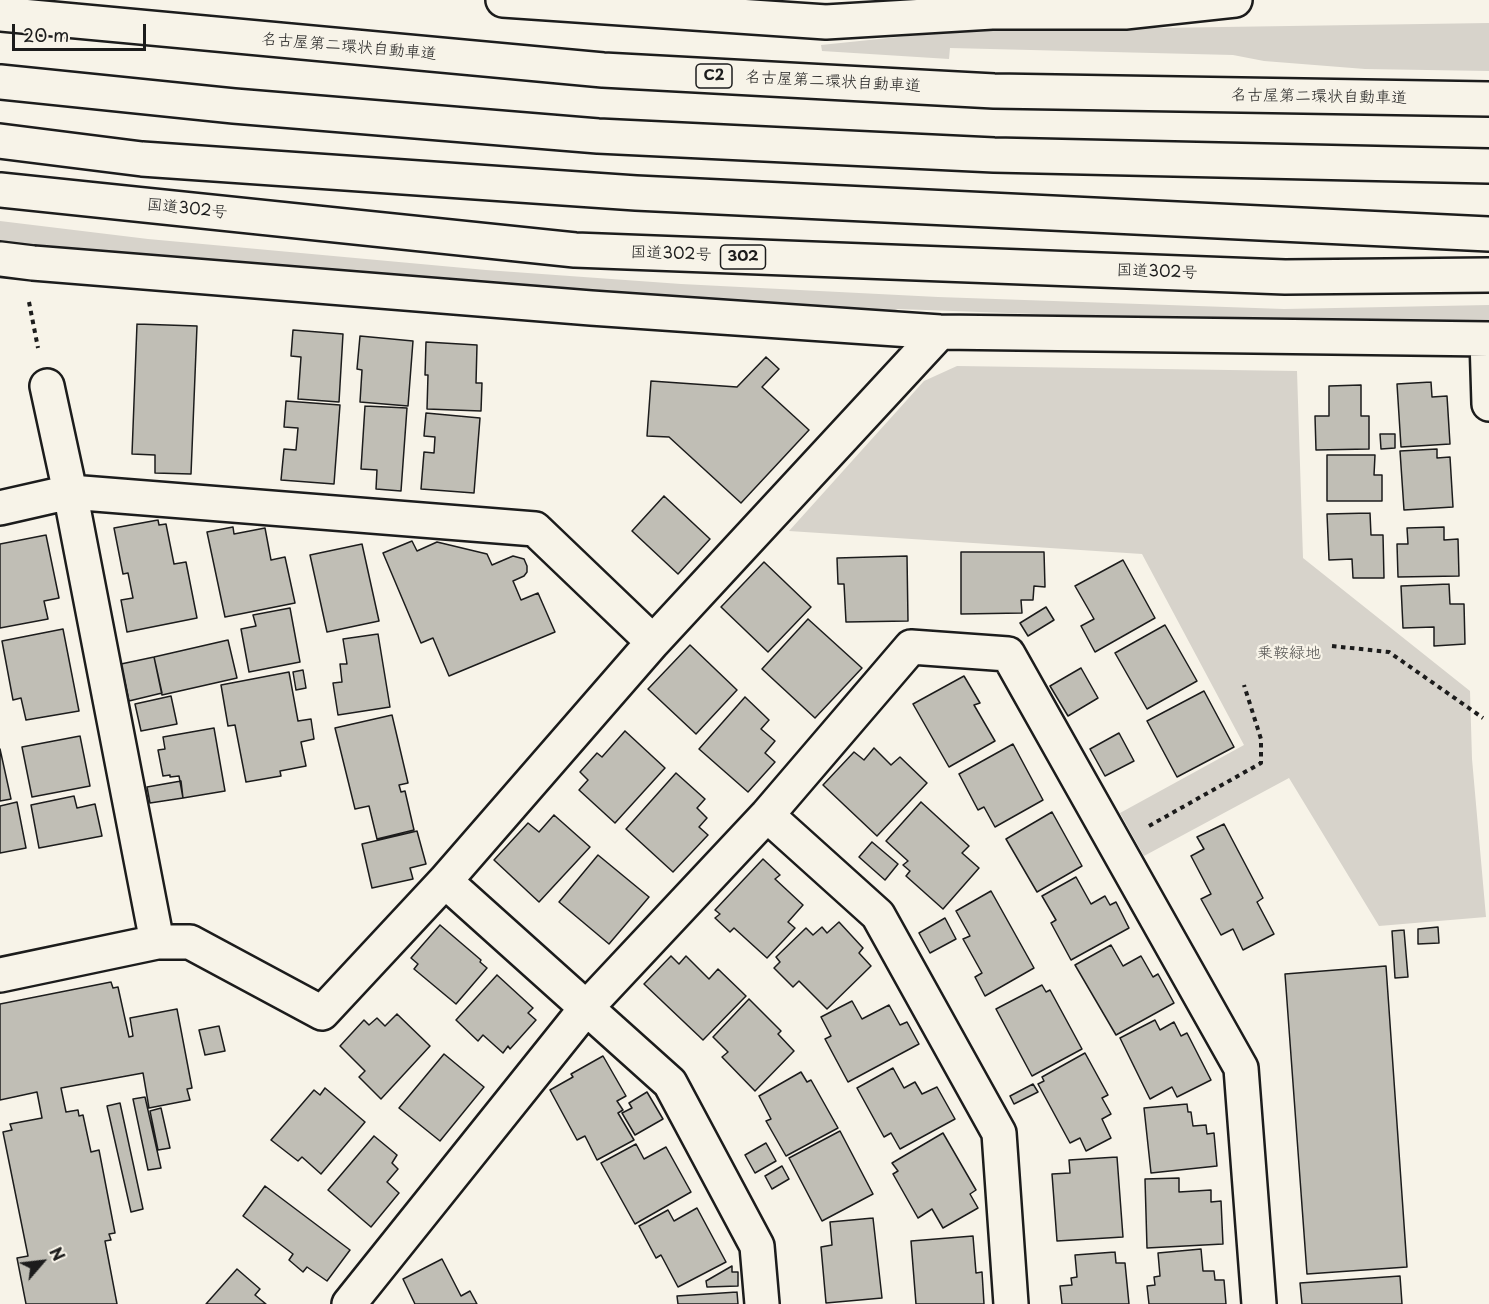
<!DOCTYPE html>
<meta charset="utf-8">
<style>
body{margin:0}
#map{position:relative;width:1489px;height:1304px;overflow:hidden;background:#f7f3e8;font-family:"Playpen Sans",sans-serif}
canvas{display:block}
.north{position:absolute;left:12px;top:1232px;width:60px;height:60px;-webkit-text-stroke:4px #f7f3e8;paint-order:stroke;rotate:62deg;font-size:16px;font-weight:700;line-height:24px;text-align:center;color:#1c1c1c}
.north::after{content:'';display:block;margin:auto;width:21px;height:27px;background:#1c1c1c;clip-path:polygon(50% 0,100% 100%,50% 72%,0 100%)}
.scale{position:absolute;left:12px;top:24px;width:134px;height:27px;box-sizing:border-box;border:3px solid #1c1c1c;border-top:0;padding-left:8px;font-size:18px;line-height:21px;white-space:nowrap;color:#1c1c1c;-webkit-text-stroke:4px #f7f3e8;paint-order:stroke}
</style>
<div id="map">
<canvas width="1489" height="1304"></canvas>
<div class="north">N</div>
<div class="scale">20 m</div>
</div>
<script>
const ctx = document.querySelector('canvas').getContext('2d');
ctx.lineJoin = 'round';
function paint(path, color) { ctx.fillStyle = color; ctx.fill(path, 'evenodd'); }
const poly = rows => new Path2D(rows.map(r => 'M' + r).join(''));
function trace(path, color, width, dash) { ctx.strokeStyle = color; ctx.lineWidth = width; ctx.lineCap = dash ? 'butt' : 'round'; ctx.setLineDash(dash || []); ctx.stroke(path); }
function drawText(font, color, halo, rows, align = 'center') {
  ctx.font = font + ' "Playpen Sans","Klee One",sans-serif'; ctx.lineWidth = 4.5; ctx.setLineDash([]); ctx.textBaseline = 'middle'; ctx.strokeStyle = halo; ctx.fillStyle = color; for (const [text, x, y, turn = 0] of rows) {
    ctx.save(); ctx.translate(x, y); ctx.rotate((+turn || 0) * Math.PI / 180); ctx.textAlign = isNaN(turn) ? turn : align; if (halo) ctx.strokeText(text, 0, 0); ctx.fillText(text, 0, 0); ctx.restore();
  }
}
paint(poly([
 [1489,23,1489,71,1365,69,1264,61,1233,55,950,48,949,59,822,51,821,45,956,31],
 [0,221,148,239,486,270,681,284,938,297,1284,309,1489,305,1489,326,1283,323,898,309,877,316,0,246],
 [957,366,1297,371,1303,558,1470,691,1472,759,1486,917,1379,926,1289,778,1144,856,1120,813,1244,745,1142,554,789,531,924,381]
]), '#d7d3cb');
const building = poly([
 [137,324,197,326,191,474,155,473,155,455,132,454,137,324],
 [293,330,343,334,339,402,298,399,301,357,291,356,293,330],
 [360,336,413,341,408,406,360,402,362,370,357,369,360,336],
 [426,342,477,345,476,383,482,383,481,411,427,409,428,375,425,375,426,342],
 [766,357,779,369,762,387,809,430,741,503,669,437,647,436,651,381,737,387,766,357],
 [1431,382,1432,397,1447,396,1450,444,1401,447,1397,384,1431,382],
 [1361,385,1361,416,1369,416,1369,449,1316,450,1315,416,1329,416,1329,386,1361,385],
 [286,401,340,405,334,484,281,480,284,449,296,450,298,428,284,427,286,401],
 [365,406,407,408,401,491,376,489,377,470,361,469,365,406],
 [426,413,480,418,474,493,421,489,424,452,434,453,435,437,424,436,426,413],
 [1380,434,1395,434,1395,448,1381,449,1380,434],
 [1437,449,1437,458,1450,457,1453,507,1404,510,1400,451,1437,449],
 [1327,455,1375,455,1374,475,1382,475,1382,501,1327,501,1327,455],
 [664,496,710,539,678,574,632,531,664,496],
 [1370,513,1371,535,1383,535,1384,578,1353,578,1352,559,1329,560,1327,514,1370,513],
 [158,520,159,525,166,524,174,564,186,562,197,618,127,632,121,600,133,598,128,573,123,574,114,528,158,520],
 [233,527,234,534,265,528,271,560,285,557,295,603,225,617,207,532,233,527],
 [1444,527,1444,540,1458,539,1459,576,1398,577,1397,544,1408,544,1407,528,1444,527],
 [46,535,59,598,44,601,48,619,0,628,0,544,46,535],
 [412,541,417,551,437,542,487,554,492,565,513,556,524,559,527,566,527,572,524,576,513,581,521,600,538,593,555,632,449,676,433,638,421,643,383,553,412,541],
 [362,544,379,621,327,632,310,555,362,544],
 [961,552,1044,552,1045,587,1034,586,1033,600,1021,600,1022,613,961,614,961,552],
 [907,556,908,621,846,622,844,584,838,584,837,558,907,556],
 [1123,560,1155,618,1095,652,1081,626,1094,619,1075,586,1123,560],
 [764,562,811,607,768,652,721,607,764,562],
 [1449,584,1450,604,1464,604,1465,644,1434,646,1434,627,1403,628,1401,586,1449,584],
 [1046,607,1054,620,1028,636,1020,623,1046,607],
 [290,608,300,662,249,672,241,629,256,626,253,615,290,608],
 [808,619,862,668,815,718,762,669,808,619],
 [1165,625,1197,681,1147,709,1115,653,1165,625],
 [63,629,79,711,26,720,21,698,13,700,2,641,63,629],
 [378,634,390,707,338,715,333,683,342,682,340,664,347,664,343,639,378,634],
 [228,640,237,678,162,695,154,657,228,640],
 [690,645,737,690,696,734,648,689,690,645],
 [154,657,162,693,129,701,121,664,154,657],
 [1081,668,1098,698,1068,716,1050,686,1081,668],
 [303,670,306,688,296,690,293,672,303,670],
 [289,672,298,721,311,719,314,739,301,742,306,766,280,771,281,776,246,782,235,725,228,726,221,685,289,672],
 [964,676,980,703,974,705,995,741,949,767,913,704,964,676],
 [1204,691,1234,747,1177,777,1147,721,1204,691],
 [171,696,177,724,141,731,135,704,171,696],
 [745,697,769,720,761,729,775,741,765,753,775,762,748,792,699,749,745,697],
 [392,715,408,783,399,785,401,792,405,791,414,830,377,839,369,806,355,809,335,728,392,715],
 [214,728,225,791,183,798,179,776,170,777,170,775,163,776,158,750,165,749,163,737,214,728],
 [625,731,665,768,615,823,579,790,588,780,580,772,597,753,602,757,625,731],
 [1119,733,1134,761,1105,776,1090,749,1119,733],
 [80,736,90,786,32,797,22,747,80,736],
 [1013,744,1043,800,995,827,984,807,978,810,959,774,1013,744],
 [874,748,891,765,900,757,927,783,877,836,823,785,854,752,864,760,874,748],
 [0,749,11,799,0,801,0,749],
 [676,773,705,799,697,808,707,818,699,827,708,835,673,872,626,829,676,773],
 [181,781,183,798,150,803,147,787,181,781],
 [74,796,77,808,95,804,102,836,39,848,31,805,74,796],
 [17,802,26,848,0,853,0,806,17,802],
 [921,802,969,846,962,853,979,868,943,909,906,876,910,871,903,865,908,861,886,841,921,802],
 [1052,812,1082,866,1037,892,1006,839,1052,812],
 [554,815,590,847,539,902,494,860,528,823,539,832,554,815],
 [1224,824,1263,898,1257,902,1274,934,1243,950,1233,929,1221,935,1201,899,1211,894,1191,856,1204,849,1197,837,1224,824],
 [417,831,426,864,410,868,413,879,372,888,362,844,417,831],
 [872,842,898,864,885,880,859,857,872,842],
 [598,855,649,897,609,944,559,902,598,855],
 [763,859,780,875,775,879,803,905,788,922,795,928,767,958,734,928,730,932,715,918,720,914,715,910,763,859],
 [1076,877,1091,904,1105,896,1110,905,1116,902,1129,928,1071,960,1051,923,1056,920,1042,896,1076,877],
 [991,891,1034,968,985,996,975,977,982,973,963,939,970,936,956,911,991,891],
 [945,918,956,939,930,953,919,933,945,918],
 [839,922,863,948,859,953,871,966,827,1009,799,981,793,987,774,968,780,962,776,957,806,928,813,935,822,927,827,933,839,922],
 [440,925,481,960,480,962,487,968,456,1004,414,969,418,964,411,958,440,925],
 [1438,927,1439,943,1418,944,1418,929,1438,927],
 [1404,930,1408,977,1395,978,1392,931,1404,930],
 [1111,945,1123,966,1141,956,1153,977,1158,974,1174,1003,1116,1035,1075,965,1111,945],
 [671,956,679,964,686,956,709,979,718,969,746,996,703,1040,644,984,671,956],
 [1386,966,1407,1267,1307,1274,1285,974,1386,966],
 [497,975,533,1008,528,1013,536,1020,510,1049,508,1046,503,1053,483,1035,478,1041,456,1020,497,975],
 [111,982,113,988,118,987,129,1037,133,1036,130,1018,177,1009,192,1088,187,1089,190,1100,149,1108,143,1073,61,1088,66,1112,78,1110,79,1116,83,1115,91,1152,99,1150,115,1233,109,1234,111,1240,105,1241,117,1304,26,1304,17,1258,28,1256,3,1132,12,1130,10,1124,42,1118,37,1092,0,1100,0,1004,111,982],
 [1042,985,1046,992,1050,990,1082,1049,1032,1076,996,1009,1042,985],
 [749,999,781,1031,778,1034,794,1051,755,1091,722,1057,728,1052,713,1037,749,999],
 [852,1001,862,1019,889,1005,900,1025,907,1022,919,1044,848,1082,825,1039,831,1036,821,1017,852,1001],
 [397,1014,430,1046,381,1099,359,1077,365,1071,340,1046,364,1020,369,1025,377,1018,385,1026,397,1014],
 [1155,1020,1160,1030,1174,1022,1181,1036,1187,1033,1211,1080,1177,1097,1172,1087,1150,1099,1120,1038,1155,1020],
 [219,1026,225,1051,205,1055,199,1030,219,1026],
 [1085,1053,1108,1095,1102,1098,1111,1114,1102,1119,1111,1138,1086,1151,1080,1138,1070,1143,1038,1084,1044,1081,1042,1077,1085,1053],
 [444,1054,484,1087,440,1141,399,1108,444,1054],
 [603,1056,626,1096,617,1101,623,1110,618,1113,634,1140,597,1160,585,1136,577,1140,550,1090,573,1077,571,1074,603,1056],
 [893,1068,904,1088,915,1082,922,1094,937,1087,955,1119,900,1149,891,1133,884,1137,857,1088,893,1068],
 [801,1072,807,1082,811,1080,838,1128,786,1156,766,1121,771,1119,759,1096,801,1072],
 [1033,1084,1038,1092,1014,1104,1010,1096,1033,1084],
 [325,1088,365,1122,321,1174,302,1157,298,1161,271,1140,314,1090,320,1095,325,1088],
 [647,1092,663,1119,635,1135,622,1113,632,1108,629,1103,647,1092],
 [145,1097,161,1168,148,1170,133,1099,145,1097],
 [120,1103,143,1209,131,1212,107,1106,120,1103],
 [1187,1104,1188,1112,1191,1112,1193,1126,1206,1125,1207,1134,1214,1133,1217,1166,1151,1173,1144,1108,1187,1104],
 [161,1108,170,1148,158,1150,150,1111,161,1108],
 [840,1131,873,1194,822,1221,789,1158,840,1131],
 [943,1133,976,1190,970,1194,978,1208,943,1228,932,1209,918,1218,893,1174,898,1171,892,1163,943,1133],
 [374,1136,397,1155,392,1163,398,1169,387,1182,399,1193,371,1227,328,1190,374,1136],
 [766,1143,776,1161,755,1173,745,1155,766,1143],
 [636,1144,644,1159,666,1147,691,1192,635,1224,601,1163,636,1144],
 [1117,1157,1123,1237,1057,1241,1052,1174,1070,1173,1069,1160,1117,1157],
 [782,1166,789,1179,772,1189,765,1176,782,1166],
 [1179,1178,1179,1192,1211,1190,1211,1202,1221,1201,1223,1244,1147,1248,1145,1179,1179,1178],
 [265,1186,350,1250,327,1281,307,1267,303,1272,289,1260,293,1254,243,1216,265,1186],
 [697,1208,726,1262,678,1287,661,1255,656,1258,639,1226,668,1210,674,1221,697,1208],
 [873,1218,882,1298,826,1303,821,1247,832,1245,830,1222,873,1218],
 [973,1236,976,1273,982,1272,984,1304,916,1304,911,1241,973,1236],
 [1201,1249,1203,1271,1214,1271,1215,1280,1224,1280,1226,1304,1149,1304,1147,1286,1155,1285,1154,1277,1160,1276,1158,1253,1201,1249],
 [1115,1252,1116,1263,1125,1263,1129,1304,1062,1304,1060,1286,1072,1285,1071,1278,1077,1277,1075,1255,1115,1252],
 [442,1259,461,1296,470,1291,477,1304,415,1304,403,1279,442,1259],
 [732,1266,732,1272,738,1272,738,1286,707,1287,706,1281,732,1266],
 [237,1269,260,1289,255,1295,266,1304,206,1304,237,1269],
 [1400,1276,1402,1304,1302,1304,1300,1283,1400,1276],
 [737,1292,738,1304,678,1304,677,1296,737,1292]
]);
paint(building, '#c0beb5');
trace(building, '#1c1c1c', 1.5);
const minor = poly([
 [0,259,33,263,591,308,940,332,1489,339],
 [1487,339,1489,404],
 [47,386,70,492,157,942,190,942,322,1013,445,881,653,642,940,332],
 [0,508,70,492,535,529,653,642],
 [767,815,878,915,999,1133,1011,1304],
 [445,881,670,1083,757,1246,762,1304],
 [0,975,157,942],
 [349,1304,587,1007,767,815,911,647,1008,654,1241,1068,1259,1304]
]);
const highway = poly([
 [503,0,826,22,992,12,1125,12,1235,0],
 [0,14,603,70,994,91,1489,99],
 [0,82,234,106,598,136,994,155,1489,166],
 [0,141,142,159,636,193,1489,234],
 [0,190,575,250,1285,277,1489,275]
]);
trace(minor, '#1c1c1c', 38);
trace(highway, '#1c1c1c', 38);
trace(poly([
 [29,302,38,348],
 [1332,646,1389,652,1483,718],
 [1149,826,1261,763,1261,739,1244,685]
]), '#1c1c1c', 4, [4.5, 4.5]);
trace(minor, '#f7f3e8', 33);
trace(highway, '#f7f3e8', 33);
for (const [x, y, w] of [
 [714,76,36],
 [743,257,45]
]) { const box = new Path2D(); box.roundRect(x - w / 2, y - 12, w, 24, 4.5); ctx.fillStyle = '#f7f3e8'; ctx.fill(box); trace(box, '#1c1c1c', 1.5); }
drawText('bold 15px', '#1c1c1c', null, [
 ["C2",714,76],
 ["302",743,257]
]);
drawText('16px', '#1c1c1c', '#f7f3e8', [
 ["名古屋第二環状自動車道",349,47,5],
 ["名古屋第二環状自動車道",833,82,3],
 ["名古屋第二環状自動車道",1319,97,1],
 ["国道302号",187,209,6],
 ["国道302号",671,254,2],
 ["国道302号",1157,272,2]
]);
drawText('16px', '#545351', '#f7f3e8', [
 ["乗鞍緑地",1289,654]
]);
</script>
